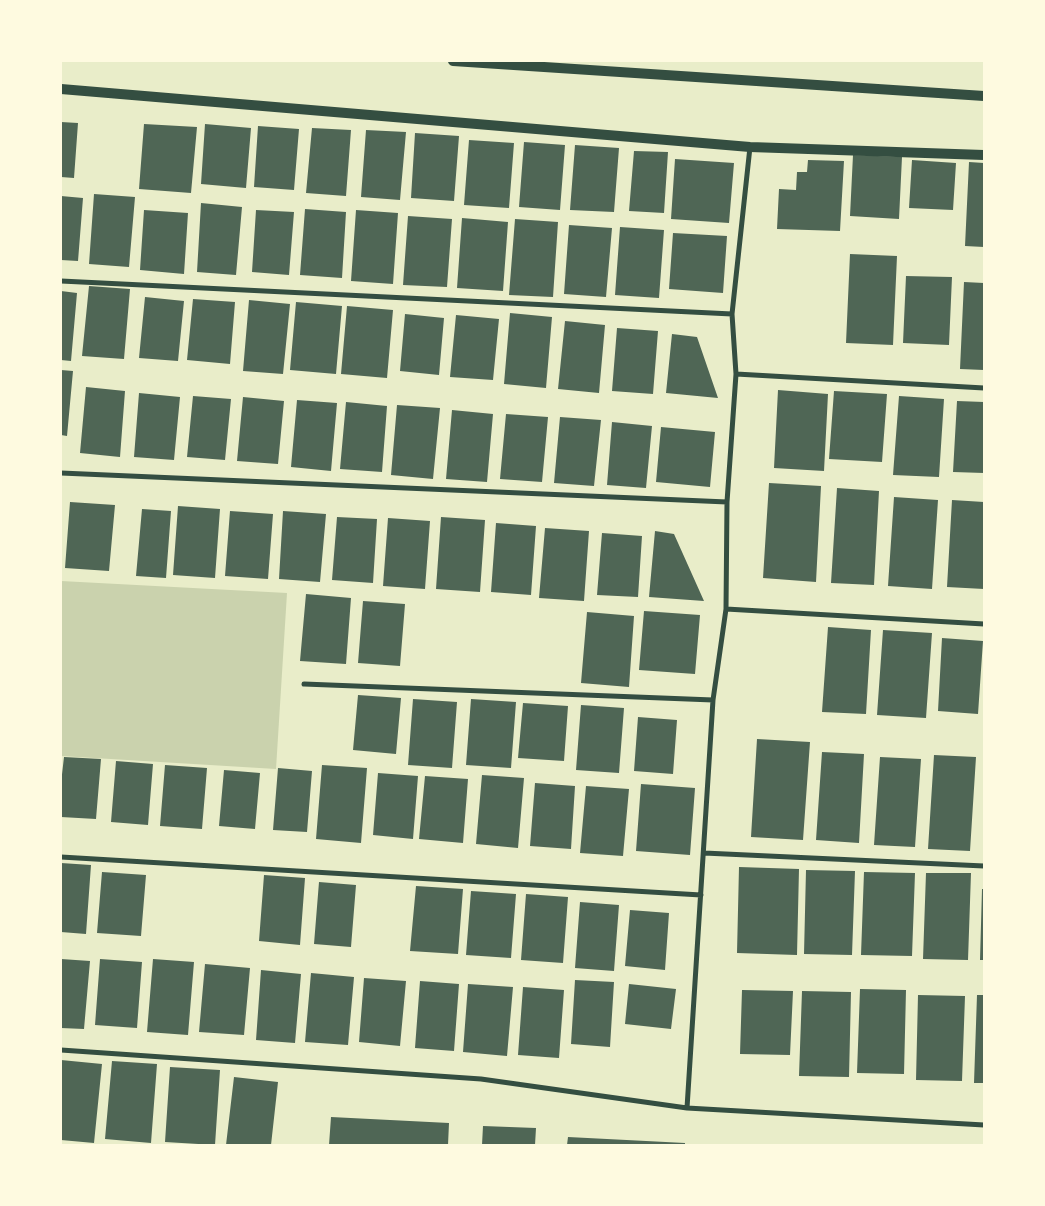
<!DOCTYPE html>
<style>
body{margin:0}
#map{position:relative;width:1045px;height:1206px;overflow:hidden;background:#e9edc9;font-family:"Source Sans 3",sans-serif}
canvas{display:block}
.frame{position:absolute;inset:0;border:62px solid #fefae0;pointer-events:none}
</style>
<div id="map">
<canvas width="1045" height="1206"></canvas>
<div class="frame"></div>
</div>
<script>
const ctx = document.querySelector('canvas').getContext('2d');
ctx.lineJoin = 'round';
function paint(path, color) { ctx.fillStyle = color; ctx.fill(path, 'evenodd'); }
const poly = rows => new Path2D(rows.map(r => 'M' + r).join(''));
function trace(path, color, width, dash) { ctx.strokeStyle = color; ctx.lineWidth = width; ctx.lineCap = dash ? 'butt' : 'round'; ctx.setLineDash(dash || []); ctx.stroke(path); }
paint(poly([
 [61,581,287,593,276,769,61,756]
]), '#cad2ad');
paint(poly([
 [61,122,78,123,74,178,61,177],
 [144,124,197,127,191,193,139,189],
 [205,124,251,128,246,188,201,184],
 [258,126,299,129,294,190,254,187],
 [312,128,351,130,346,196,306,193],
 [366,130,406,132,400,200,361,197],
 [415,133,459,136,454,201,411,198],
 [469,140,514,143,509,208,464,205],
 [524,142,565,145,560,210,519,207],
 [575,145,619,148,614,212,570,210],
 [634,151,668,152,664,213,629,211],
 [853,155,902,157,899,219,850,216],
 [675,159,734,163,729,223,671,219],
 [808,160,844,161,840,231,777,229,779,189,796,190,797,172,807,172],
 [912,160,956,163,953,210,909,208],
 [969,162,984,163,984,247,965,246],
 [94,194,135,197,129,267,89,264],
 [61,196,83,198,78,261,61,260],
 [201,203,242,207,236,275,197,272],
 [305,209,346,212,342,278,300,275],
 [144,210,188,213,184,274,140,270],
 [256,210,294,212,289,275,252,272],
 [356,210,398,213,393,284,351,281],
 [408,216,452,219,447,287,403,285],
 [462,218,508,222,503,291,457,288],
 [515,219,558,222,553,297,509,295],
 [569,225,612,228,606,297,564,294],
 [620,227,664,230,659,298,615,295],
 [673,233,727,236,723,293,669,289],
 [850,254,897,256,893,345,846,343],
 [906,276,952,277,949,345,903,343],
 [964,282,984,283,984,370,960,369],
 [89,286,130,289,124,359,82,356],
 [61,291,77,293,71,361,61,360],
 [145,297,184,301,178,361,139,358],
 [193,299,235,302,230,364,187,360],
 [249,300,290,304,283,374,243,371],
 [296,302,342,306,336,374,290,370],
 [347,306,393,310,387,378,341,374],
 [510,313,552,317,546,388,504,384],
 [405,314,444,318,439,375,400,371],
 [456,315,499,319,493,380,450,377],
 [565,321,605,325,599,393,558,389],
 [617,328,658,331,653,394,612,391],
 [672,334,697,337,718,398,666,393],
 [61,370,73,371,67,436,61,435],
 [86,387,125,391,120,457,80,453],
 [778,390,828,394,824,471,774,468],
 [834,391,887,394,882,462,829,459],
 [139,393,180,397,174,460,134,457],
 [193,396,231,399,225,460,187,457],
 [899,396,944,399,939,477,893,475],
 [243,397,284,401,278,464,237,461],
 [297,400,337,403,331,471,291,467],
 [957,401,984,402,984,473,953,472],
 [346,402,387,406,382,472,340,469],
 [397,405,440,408,433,479,391,475],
 [452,410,493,414,487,482,446,479],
 [506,414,548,417,542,482,500,479],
 [560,417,601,420,594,486,554,483],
 [612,422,652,426,646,488,607,485],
 [661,427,715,432,710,487,656,482],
 [769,483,821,486,816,582,763,578],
 [837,488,879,491,874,585,831,583],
 [894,497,938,500,932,589,888,586],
 [952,500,984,502,984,589,947,587],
 [70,502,115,505,109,571,65,568],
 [178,506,220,509,215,578,173,575],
 [142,509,171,511,166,578,136,576],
 [230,511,273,514,268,579,225,576],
 [283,511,326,514,320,582,279,579],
 [337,517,377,519,373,583,332,580],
 [441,517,485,520,480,592,436,589],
 [388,518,430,521,425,589,383,586],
 [496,523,536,526,531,595,491,592],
 [545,528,589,531,584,601,539,598],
 [655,531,674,534,704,601,649,597],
 [602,533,642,536,638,597,597,595],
 [306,594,351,598,346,664,300,661],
 [363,601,405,604,400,666,358,663],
 [644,611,700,615,695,674,639,670],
 [587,612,634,616,629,687,581,683],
 [828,627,871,630,866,714,822,712],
 [883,630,932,633,926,718,877,715],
 [942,638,983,641,978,714,938,711],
 [358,695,401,698,396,754,353,750],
 [413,699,457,702,452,768,408,765],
 [471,699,516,702,511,768,466,765],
 [523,703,568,706,564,761,518,758],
 [581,705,624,708,619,773,576,770],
 [638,717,677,720,673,774,634,771],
 [757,739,810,742,803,840,751,837],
 [822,752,864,754,859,843,816,840],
 [934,755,976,757,970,851,928,849],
 [64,757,101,759,96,819,61,817,61,783],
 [880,757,921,759,915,847,874,845],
 [116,761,153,764,148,825,111,822],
 [165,765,207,768,202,829,160,826],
 [322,765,367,768,361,843,316,839],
 [278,768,312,771,307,832,273,830],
 [224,770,260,773,255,829,219,826],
 [378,773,418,776,413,839,373,835],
 [482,775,524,778,518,848,476,844],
 [425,776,468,779,463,843,419,839],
 [535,783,575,786,571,849,530,846],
 [641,784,695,788,690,855,636,851],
 [586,786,629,789,623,856,580,853],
 [61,863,91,865,86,934,61,932],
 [739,867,799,869,797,955,737,953],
 [806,870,855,871,852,955,804,954],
 [102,872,146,875,141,936,97,933],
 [864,872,915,873,912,956,861,955],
 [926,873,971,873,968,960,923,959],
 [264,875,305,878,300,945,259,941],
 [319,882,356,885,351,947,314,944],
 [416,886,463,889,458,954,410,951],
 [982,889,984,889,984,960,980,960],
 [471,891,516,894,511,958,466,955],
 [526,894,568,897,563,963,521,960],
 [580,902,619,905,614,971,575,968],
 [630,910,669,913,665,970,625,966],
 [61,959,90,961,84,1029,61,1028],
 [100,959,142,962,137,1028,95,1025],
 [153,959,194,962,188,1035,147,1032],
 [205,964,250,968,244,1035,199,1032],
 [261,970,301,974,295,1043,256,1040],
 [311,973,354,977,348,1045,305,1042],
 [364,978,406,981,400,1046,359,1042],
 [575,980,614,982,610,1047,571,1044],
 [420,981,459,984,454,1051,415,1048],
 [468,984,513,987,507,1056,463,1052],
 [629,984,676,989,671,1029,625,1024],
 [523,987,564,990,559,1058,518,1055],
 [860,989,906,990,904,1074,857,1073],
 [742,990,793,991,790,1055,740,1054],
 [802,991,851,992,849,1077,799,1076],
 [918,995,965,996,962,1081,916,1080],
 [977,995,984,995,984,1083,974,1083],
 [61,1060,102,1064,94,1143,61,1140],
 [112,1061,157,1064,151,1143,105,1139],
 [170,1067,220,1070,215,1145,165,1142],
 [234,1077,278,1082,271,1145,226,1145],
 [331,1117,449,1123,448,1145,329,1145],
 [483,1126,536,1128,535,1145,482,1145],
 [568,1137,685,1143,685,1145,567,1145]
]), '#4f6655');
trace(poly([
 [61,281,732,314],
 [736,374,984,388],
 [61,473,727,502],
 [726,609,984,624],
 [304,684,713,700],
 [704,853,984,866],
 [61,857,701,895],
 [61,1050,481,1079,687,1108,984,1125],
 [687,1108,713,700,726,609,727,502,736,374,732,314,750,147]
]), '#344e41', 5);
trace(poly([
 [453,61,984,96],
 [61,89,750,147,984,155]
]), '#344e41', 10);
</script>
